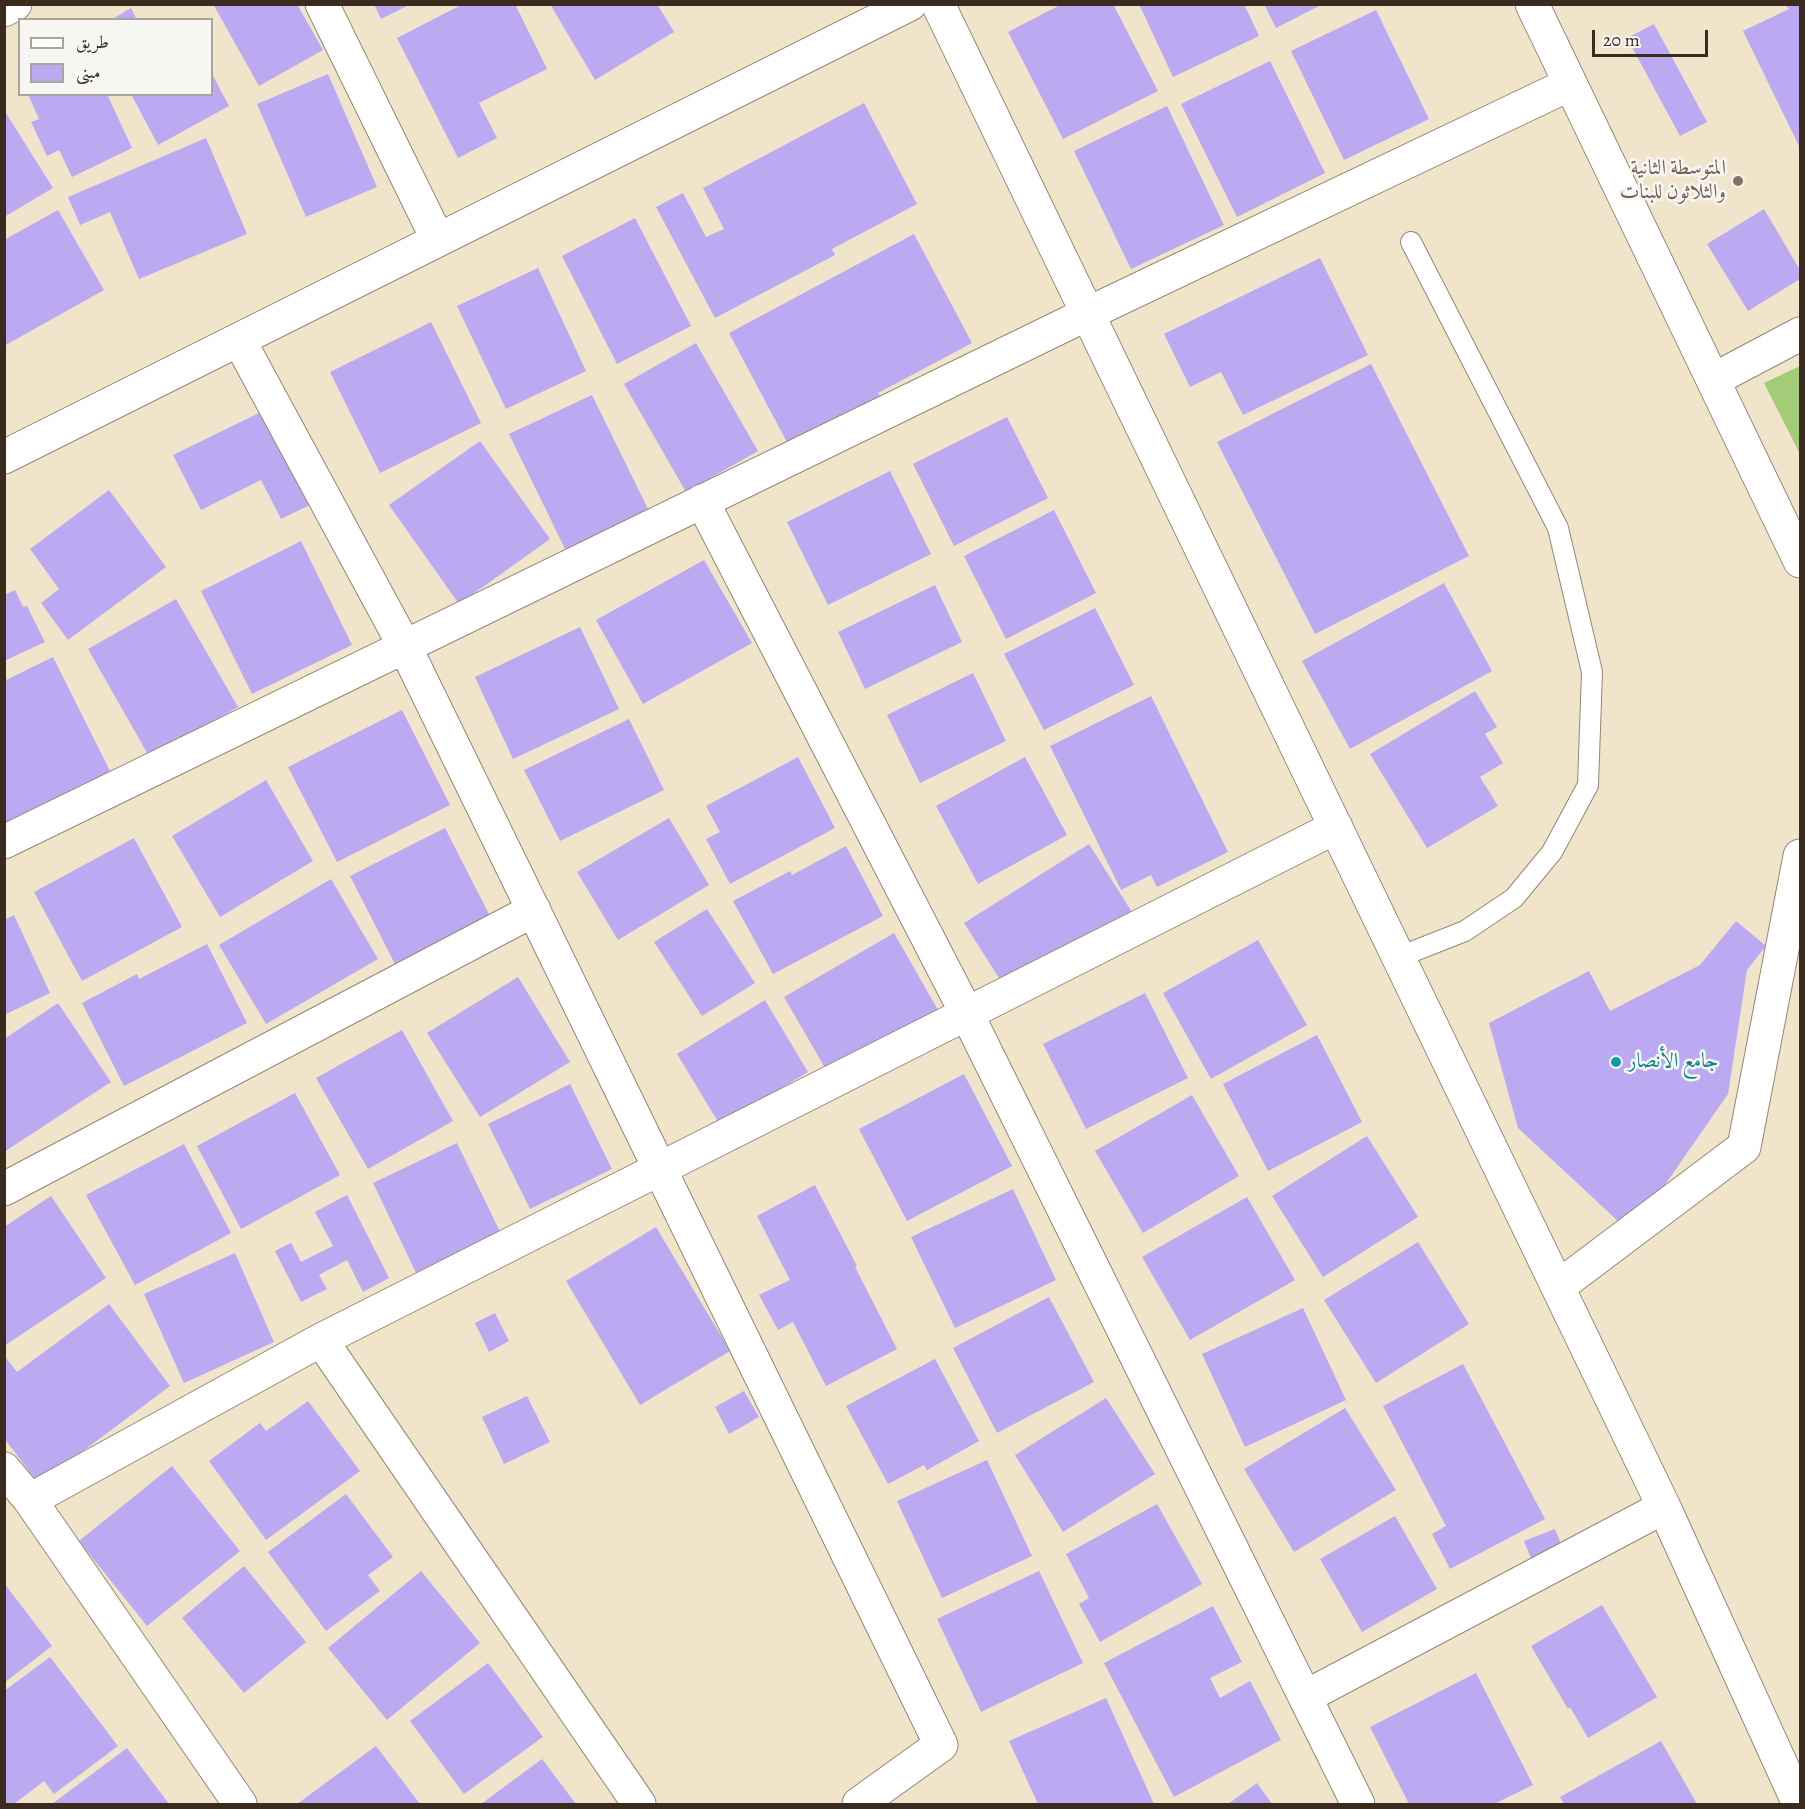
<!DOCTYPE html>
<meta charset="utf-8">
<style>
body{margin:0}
#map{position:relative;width:1805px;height:1809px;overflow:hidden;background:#f0e4cb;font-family:Alegreya,Amiri,serif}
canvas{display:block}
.frame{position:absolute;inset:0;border:6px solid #3b2a1e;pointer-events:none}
.legend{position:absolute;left:18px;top:18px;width:195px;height:78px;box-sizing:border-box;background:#f6f6f2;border:2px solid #aba49d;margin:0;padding:8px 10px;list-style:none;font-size:18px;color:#3b2a1e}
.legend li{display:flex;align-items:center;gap:12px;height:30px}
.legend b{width:30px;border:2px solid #aba49d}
.scale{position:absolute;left:1592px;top:30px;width:116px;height:27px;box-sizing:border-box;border:3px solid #3b2a1e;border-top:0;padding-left:8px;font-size:18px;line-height:21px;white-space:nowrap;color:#3b2a1e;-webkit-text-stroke:4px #f6f6f2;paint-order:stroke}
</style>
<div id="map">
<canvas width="1805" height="1809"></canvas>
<div class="frame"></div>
<ul class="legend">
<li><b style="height:8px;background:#fff"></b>طريق</li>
<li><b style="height:16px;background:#bbaaf2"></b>مبنى</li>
</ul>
<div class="scale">20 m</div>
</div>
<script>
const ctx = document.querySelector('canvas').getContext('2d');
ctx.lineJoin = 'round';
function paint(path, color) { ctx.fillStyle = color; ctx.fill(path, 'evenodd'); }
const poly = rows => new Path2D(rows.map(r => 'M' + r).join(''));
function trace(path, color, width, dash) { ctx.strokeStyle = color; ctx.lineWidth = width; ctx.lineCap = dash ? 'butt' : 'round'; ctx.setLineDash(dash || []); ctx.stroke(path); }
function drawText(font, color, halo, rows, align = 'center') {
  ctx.font = font + ' Alegreya,Amiri,serif'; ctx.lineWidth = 5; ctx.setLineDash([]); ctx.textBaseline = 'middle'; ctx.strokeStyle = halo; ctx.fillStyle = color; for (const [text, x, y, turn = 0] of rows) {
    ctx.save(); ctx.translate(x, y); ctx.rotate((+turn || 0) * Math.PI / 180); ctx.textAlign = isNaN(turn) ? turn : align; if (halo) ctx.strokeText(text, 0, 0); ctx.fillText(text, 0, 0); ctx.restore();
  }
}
paint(poly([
 [1800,366,1800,454,1764,383]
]), '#a2cc78');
paint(poly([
 [213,4,297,4,323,50,259,86],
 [374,4,411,4,381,19],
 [463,4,515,4,547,69,479,103,497,138,458,158,397,38],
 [550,4,657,4,674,32,595,80],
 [1062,4,1113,4,1158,91,1063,139,1008,32],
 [1139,4,1244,4,1259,36,1173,77],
 [1264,4,1323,4,1276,28],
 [1785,4,1800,4,1800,148,1743,31,1789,9],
 [131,8,137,20,111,20],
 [1376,10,1429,119,1344,160,1291,51],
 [1654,24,1707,122,1680,136,1627,38],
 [1270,61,1325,173,1237,217,1181,104],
 [212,74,229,106,158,145,131,94,212,94],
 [328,74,377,187,306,217,257,104],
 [28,94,107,94,132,148,72,177,59,150,47,156,31,122,39,119],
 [864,103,917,204,832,249,835,255,715,318,656,207,683,193,706,237,724,229,703,188],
 [1167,106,1224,225,1131,269,1074,151],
 [4,110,53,188,4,217],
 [206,138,247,234,139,279,110,212,80,225,68,197],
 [1764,209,1800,270,1800,279,1748,311,1707,244],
 [58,210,104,290,4,346,4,240],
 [635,218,691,326,617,364,562,256],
 [914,234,972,343,878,393,881,398,789,446,729,333],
 [1320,258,1368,355,1243,415,1221,372,1190,387,1164,334],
 [538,268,586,371,506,409,457,306],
 [431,322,481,423,380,473,330,372],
 [696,343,758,451,686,492,624,384],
 [1371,364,1469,556,1315,634,1217,442],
 [592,395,649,511,566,551,509,434],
 [261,412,316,502,281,519,261,480,201,510,173,455],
 [1007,417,1048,498,954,546,913,464],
 [480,441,550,539,459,604,389,505],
 [890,471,931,554,828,605,787,522],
 [109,490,166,567,68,640,41,603,59,589,30,549],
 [1054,510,1096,593,1006,639,964,556],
 [301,541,352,645,252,694,201,591],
 [704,560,752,643,643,704,596,620],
 [1444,583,1492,671,1350,749,1302,661],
 [935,585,962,642,865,689,838,632],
 [15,590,23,607,27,606,45,642,4,661,4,595],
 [176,599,238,707,150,758,88,649],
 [1095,608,1134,685,1044,730,1004,654],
 [580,627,619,709,513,759,475,677],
 [53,657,111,773,4,826,4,681],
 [973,673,1006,741,920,783,887,715],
 [1475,691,1497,727,1485,734,1503,763,1480,777,1498,806,1427,848,1370,754],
 [1151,696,1228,852,1157,887,1151,875,1121,890,1050,746],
 [402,710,450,805,337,862,288,767],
 [629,719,664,790,560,841,524,770],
 [798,757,835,828,730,884,706,839,720,832,706,806],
 [1025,757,1067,835,978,884,936,806],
 [266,780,313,861,220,917,172,836],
 [669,818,709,885,618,940,577,872],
 [445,828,492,920,397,968,350,876],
 [134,838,182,927,82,981,34,892],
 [1089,844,1142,928,1008,992,964,923],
 [846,846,883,916,773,974,733,901,790,871,792,875],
 [331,879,378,959,266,1024,219,945],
 [707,909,755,983,702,1016,654,942],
 [14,915,50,993,4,1015,4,920],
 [1736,921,1766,946,1747,970,1728,1094,1653,1202,1619,1222,1518,1128,1489,1023,1589,971,1610,1011,1700,965],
 [894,933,938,1010,828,1073,784,997],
 [1258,940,1307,1025,1211,1079,1163,993],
 [207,944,247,1023,124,1086,82,1003,137,974,139,979],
 [518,977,570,1062,480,1117,427,1033],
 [1145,993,1188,1078,1086,1129,1043,1044],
 [765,1000,808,1072,720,1125,677,1054],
 [58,1003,111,1082,4,1152,4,1039],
 [402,1030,453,1121,368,1169,316,1078],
 [1317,1035,1362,1122,1268,1171,1223,1084],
 [964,1074,1012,1166,907,1221,859,1129],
 [570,1084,612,1169,530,1209,488,1124],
 [295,1093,340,1175,241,1229,197,1146],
 [1192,1095,1239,1176,1143,1233,1095,1151],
 [1367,1136,1418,1217,1323,1277,1272,1196],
 [457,1143,503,1238,419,1279,373,1183],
 [184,1144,231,1233,135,1285,86,1195],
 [815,1185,857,1266,855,1267,897,1349,826,1386,793,1322,778,1330,759,1295,790,1280,757,1216],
 [1013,1189,1056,1280,955,1328,911,1237],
 [347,1195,389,1278,363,1292,347,1260,319,1275,327,1289,301,1302,275,1251,291,1243,301,1262,333,1246,315,1212],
 [51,1196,106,1278,4,1346,4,1227],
 [1247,1197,1295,1280,1190,1340,1142,1257],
 [656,1227,730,1351,640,1405,566,1281],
 [1418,1242,1469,1324,1376,1383,1324,1300],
 [235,1253,274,1342,184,1383,144,1294],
 [1049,1297,1094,1382,997,1433,953,1348],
 [109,1304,170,1386,39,1484,4,1438,4,1355,17,1372],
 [1303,1308,1346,1400,1245,1447,1202,1354],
 [495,1313,509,1341,489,1352,475,1323],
 [935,1359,979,1441,927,1470,924,1465,888,1484,846,1406],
 [1463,1364,1545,1519,1450,1569,1432,1534,1446,1526,1383,1406],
 [744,1391,759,1417,729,1434,715,1407],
 [527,1396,550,1442,504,1464,482,1417],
 [1106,1398,1155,1474,1063,1532,1015,1455],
 [308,1401,360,1471,266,1540,209,1461,260,1423,266,1431],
 [1345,1408,1396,1490,1294,1552,1244,1469],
 [987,1460,1032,1556,942,1598,897,1501],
 [172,1466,240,1551,147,1626,79,1541],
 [346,1494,393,1557,368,1575,380,1591,326,1631,268,1552],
 [1157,1504,1202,1584,1100,1642,1079,1604,1089,1598,1066,1554],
 [1395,1516,1437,1589,1362,1632,1320,1559],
 [1555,1529,1565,1554,1534,1566,1524,1541],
 [244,1566,306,1642,244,1693,182,1618],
 [421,1571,480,1643,387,1720,328,1648],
 [1039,1571,1083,1663,981,1712,937,1619],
 [4,1583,52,1646,4,1683],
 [1602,1605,1657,1697,1588,1738,1570,1707,1568,1709,1531,1646],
 [1213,1606,1242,1662,1210,1678,1220,1698,1250,1681,1281,1740,1174,1797,1104,1663],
 [50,1657,118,1746,54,1794,44,1781,14,1804,6,1804,4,1691],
 [488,1663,543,1737,464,1794,410,1721],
 [1476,1673,1533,1785,1494,1804,1409,1804,1370,1727],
 [1106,1698,1154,1804,1038,1804,1009,1741],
 [1661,1741,1697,1804,1564,1804,1560,1797],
 [376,1746,420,1804,297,1804],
 [127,1748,169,1804,52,1804],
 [542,1759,576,1804,481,1804],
 [1257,1783,1272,1804,1228,1804]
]), '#bbaaf2');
const service = poly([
 [1399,957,1465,931,1514,898,1552,852,1588,785,1592,672,1558,528,1411,242]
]);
const minor = poly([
 [322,4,438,240],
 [938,4,1664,1507,1799,1804],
 [1532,4,1800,561],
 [4,10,15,4],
 [239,340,405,647,941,1745,859,1804],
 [1713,380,1800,334],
 [4,457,910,4],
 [702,501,967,1014,1358,1804],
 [4,842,1087,314,1570,84],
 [4,1189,534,910],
 [1558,1287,1744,1147,1800,856],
 [321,1340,639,1804],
 [4,1469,30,1500,240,1804],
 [30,1500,321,1340,1336,827],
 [1305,1697,1664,1507]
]);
trace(service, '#968774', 22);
trace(minor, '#968774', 35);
trace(service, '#fff', 20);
trace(minor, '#fff', 33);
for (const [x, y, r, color] of [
 [1738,181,6,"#8d6e63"],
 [1616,1062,6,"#0f9aa8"]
]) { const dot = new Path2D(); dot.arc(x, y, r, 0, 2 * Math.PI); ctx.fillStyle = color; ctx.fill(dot); trace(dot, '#f6f6f2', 2); }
drawText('21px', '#785e54', '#f6f6f2', [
 ["المتوسطة الثانية",1726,169],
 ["والثلاثون للبنات",1726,193]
], 'right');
drawText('21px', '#0d838f', '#f6f6f2', [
 ["جامع الأنصار",1628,1062]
], 'left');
</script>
